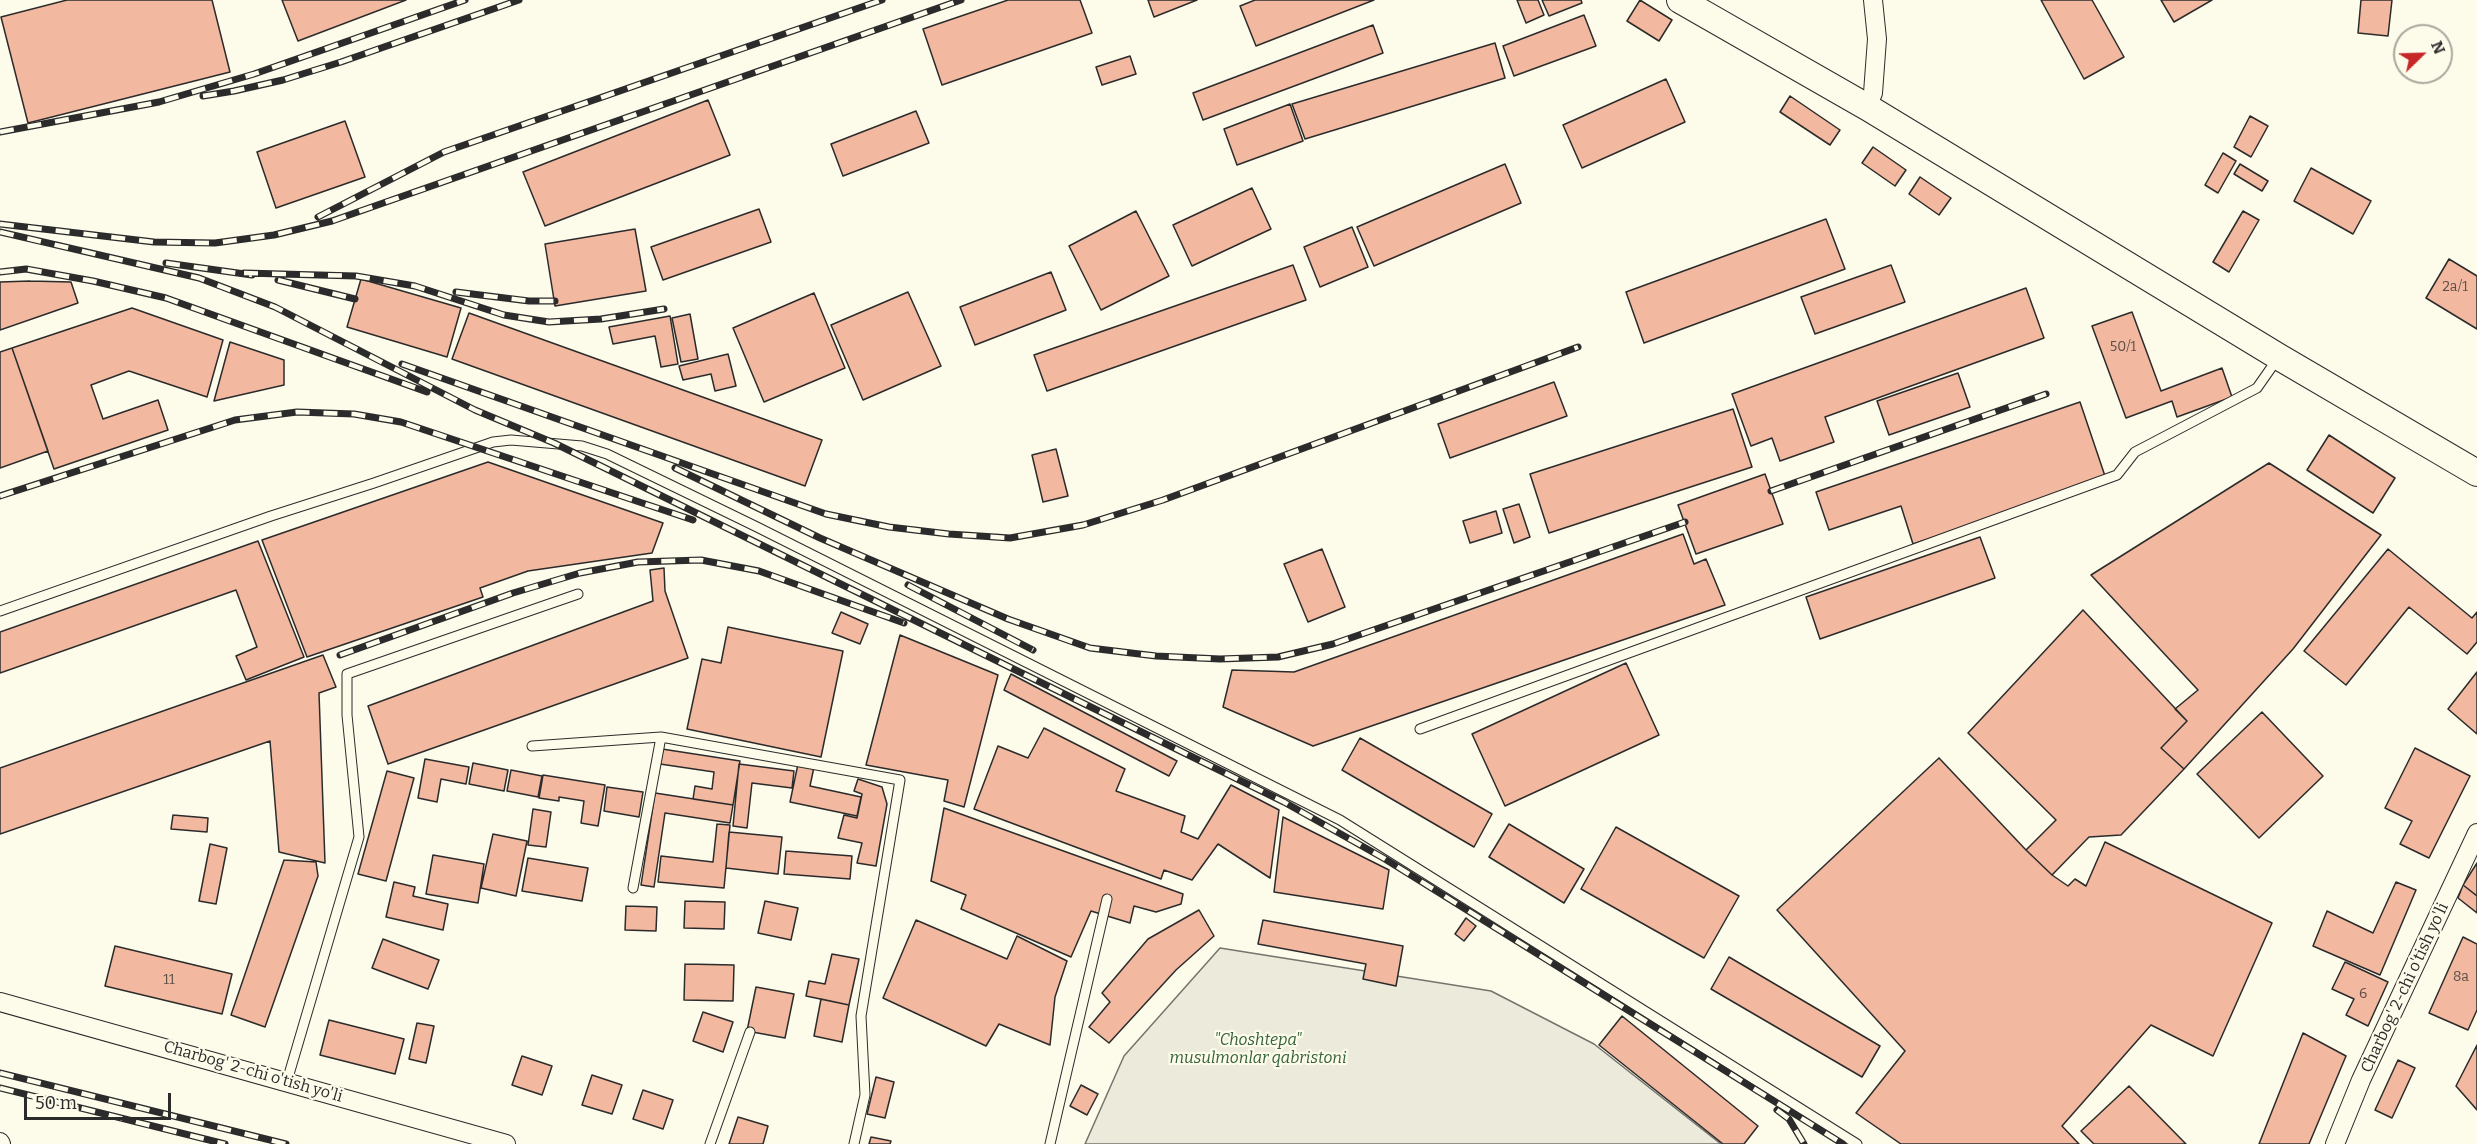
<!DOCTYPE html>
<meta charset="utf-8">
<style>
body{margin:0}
#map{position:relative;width:2477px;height:1144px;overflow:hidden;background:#fdfbea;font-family:Bitter,serif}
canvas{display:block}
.north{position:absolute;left:2393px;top:24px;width:60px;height:60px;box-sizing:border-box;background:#fdfbea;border:2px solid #a9a89e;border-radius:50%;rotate:67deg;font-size:16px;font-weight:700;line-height:24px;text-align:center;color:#2b2b2b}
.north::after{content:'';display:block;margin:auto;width:21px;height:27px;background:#c62828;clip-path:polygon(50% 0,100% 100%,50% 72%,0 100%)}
.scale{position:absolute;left:24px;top:1093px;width:147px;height:27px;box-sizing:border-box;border:3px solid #2b2b2b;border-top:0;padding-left:8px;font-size:18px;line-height:21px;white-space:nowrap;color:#2b2b2b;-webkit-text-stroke:4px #fdfbea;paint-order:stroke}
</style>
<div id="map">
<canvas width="2477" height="1144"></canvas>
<div class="north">N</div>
<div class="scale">50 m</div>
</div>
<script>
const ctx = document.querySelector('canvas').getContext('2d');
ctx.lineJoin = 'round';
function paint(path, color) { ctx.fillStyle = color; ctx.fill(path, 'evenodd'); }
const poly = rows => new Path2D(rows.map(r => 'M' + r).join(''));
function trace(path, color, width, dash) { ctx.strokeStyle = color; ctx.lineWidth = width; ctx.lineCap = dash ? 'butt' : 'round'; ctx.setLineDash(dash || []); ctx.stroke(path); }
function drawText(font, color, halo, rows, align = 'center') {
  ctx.font = font + ' Bitter,serif'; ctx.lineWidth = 4.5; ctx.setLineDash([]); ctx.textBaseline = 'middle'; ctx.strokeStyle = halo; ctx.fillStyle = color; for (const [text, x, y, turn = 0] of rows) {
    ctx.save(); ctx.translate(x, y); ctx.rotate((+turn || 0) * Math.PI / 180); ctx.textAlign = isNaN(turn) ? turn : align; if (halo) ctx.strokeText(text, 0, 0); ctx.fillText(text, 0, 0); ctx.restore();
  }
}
const green = poly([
 [1220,948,1491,991,1594,1044,1721,1144,1085,1144,1124,1056,1220,948]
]);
paint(green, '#ecebdb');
trace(green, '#74746e', 1.5);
const building = poly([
 [67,0,212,0,230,72,28,123,1,17,67,0],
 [282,0,406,0,298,41,282,0],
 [1008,0,1080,0,1092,33,942,85,923,29,1008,0],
 [1148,0,1197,0,1154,17,1148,0],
 [1255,0,1374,0,1256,46,1240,6,1255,0],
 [1517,0,1538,0,1544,15,1526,23,1517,0],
 [1542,0,1581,0,1582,3,1549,16,1542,0],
 [1640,0,1672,20,1659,41,1627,21,1640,0],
 [2041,0,2092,0,2124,57,2084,79,2041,0],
 [2161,0,2212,0,2174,22,2161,0],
 [2361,0,2392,0,2388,36,2358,33,2361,0],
 [1584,15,1596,46,1514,76,1503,46,1584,15],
 [1373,25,1383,53,1203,120,1193,93,1373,25],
 [1495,43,1505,78,1305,139,1292,104,1495,43],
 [1130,56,1136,74,1102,85,1096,67,1130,56],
 [1666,79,1685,122,1582,168,1563,125,1666,79],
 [1790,96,1840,130,1830,145,1780,112,1790,96],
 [708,100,730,155,545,226,523,172,708,100],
 [1290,104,1303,141,1237,165,1224,129,1290,104],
 [916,111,929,143,843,176,831,144,916,111],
 [2250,116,2268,126,2251,157,2234,147,2250,116],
 [345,121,365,177,276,208,257,152,345,121],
 [1873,147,1906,170,1895,186,1862,163,1873,147],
 [2223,153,2236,161,2218,193,2205,185,2223,153],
 [1505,164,1521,203,1374,266,1357,227,1505,164],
 [2240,164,2268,181,2262,191,2234,174,2240,164],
 [2311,168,2371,201,2353,234,2294,201,2311,168],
 [1920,177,1951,198,1939,215,1909,194,1920,177],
 [1252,188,1271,229,1192,266,1173,225,1252,188],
 [759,209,771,242,663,280,651,247,759,209],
 [1136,211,1169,276,1101,310,1069,246,1136,211],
 [2243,211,2259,220,2229,272,2213,262,2243,211],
 [1826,219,1845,269,1644,343,1626,292,1826,219],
 [1352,227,1368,267,1320,287,1304,247,1352,227],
 [635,229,646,291,555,306,545,244,635,229],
 [2449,259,2477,276,2477,329,2426,298,2449,259],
 [1293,265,1306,300,1047,391,1034,355,1293,265],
 [1891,265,1905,302,1815,334,1801,297,1891,265],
 [1051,272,1066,310,975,345,960,307,1051,272],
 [361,279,461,308,447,357,347,327,361,279],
 [30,281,71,282,78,303,0,330,0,282,30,281],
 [2026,288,2044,338,1825,417,1834,442,1780,461,1772,438,1751,446,1732,394,2026,288],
 [908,292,941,366,863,400,831,325,908,292],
 [814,293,845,368,764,402,733,328,814,293],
 [132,308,223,340,207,397,129,371,91,385,103,419,158,400,168,430,54,469,12,348,132,308],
 [2132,312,2161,391,2222,368,2232,397,2177,417,2172,401,2126,418,2092,326,2132,312],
 [469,313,822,440,805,486,452,359,469,313],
 [690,314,698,359,681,362,672,318,690,314],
 [670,316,678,364,661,367,655,336,613,344,609,327,670,316],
 [230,342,284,360,284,385,214,401,230,342],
 [12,348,48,451,0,468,0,352,12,348],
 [728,354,736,386,715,391,711,374,683,380,679,366,728,354],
 [1958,373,1970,407,1889,435,1877,401,1958,373],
 [1554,382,1567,416,1450,458,1438,424,1554,382],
 [2080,402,2106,479,1913,544,1901,506,1829,530,1816,492,2080,402],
 [1733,409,1752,467,1549,533,1530,474,1733,409],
 [2329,435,2395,478,2373,513,2307,470,2329,435],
 [1056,449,1068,496,1043,502,1032,455,1056,449],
 [488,462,663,523,652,553,528,571,480,588,483,597,307,657,262,540,488,462],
 [2269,463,2381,535,2293,649,2184,769,2161,748,2187,721,2175,709,2198,690,2091,575,2269,463],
 [1765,474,1783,524,1696,554,1678,505,1765,474],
 [1519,504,1530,537,1514,543,1503,509,1519,504],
 [1496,511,1502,533,1470,543,1463,521,1496,511],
 [1683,534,1694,564,1706,559,1725,605,1313,746,1223,707,1232,670,1294,672,1683,534],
 [1980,537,1995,578,1820,639,1806,597,1980,537],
 [258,541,304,657,246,680,236,656,257,647,236,590,0,673,0,632,258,541],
 [1322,549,1345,607,1308,622,1284,564,1322,549],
 [2388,549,2472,618,2477,612,2477,642,2467,654,2409,607,2346,685,2304,651,2388,549],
 [664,568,665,591,688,658,388,764,368,706,653,601,650,570,664,568],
 [2083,610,2187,721,2161,748,2184,769,2121,835,2089,837,2052,875,2026,850,2056,820,1968,733,2083,610],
 [841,612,868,624,860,644,832,633,841,612],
 [728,627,843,651,821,757,687,729,702,659,721,663,728,627],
 [900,635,998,675,964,807,944,801,948,780,866,765,900,635],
 [323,655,336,687,319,693,325,863,279,852,270,741,0,834,0,768,323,655],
 [1626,663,1659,735,1505,806,1472,734,1626,663],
 [2477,672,2477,734,2448,709,2477,672],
 [1011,674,1177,761,1169,776,1004,690,1011,674],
 [2262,712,2323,776,2259,838,2197,774,2262,712],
 [1044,728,1125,769,1116,791,1185,816,1181,832,1198,839,1231,785,1279,810,1270,878,1218,844,1192,880,1164,870,1161,879,974,809,998,746,1028,758,1044,728],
 [1360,738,1492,814,1474,847,1342,770,1360,738],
 [2415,748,2470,776,2429,858,2400,844,2412,821,2385,808,2415,748],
 [662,749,740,761,733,805,693,799,695,786,712,789,714,772,660,764,662,749],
 [1939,758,2026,850,2052,875,2068,886,2075,879,2086,886,2105,842,2272,923,2213,1056,2151,1025,2062,1126,2079,1144,1901,1144,1856,1113,1905,1051,1777,910,1939,758],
 [425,759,469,767,466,784,441,779,437,802,418,798,425,759],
 [473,763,508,770,504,791,469,784,473,763],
 [739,764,794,771,792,788,752,783,747,828,733,826,739,764],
 [798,764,814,767,810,786,861,797,857,816,790,802,798,764],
 [511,770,542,776,538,797,507,791,511,770],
 [387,771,414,778,386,881,358,874,387,771],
 [543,775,605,785,598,826,581,823,584,801,559,797,559,801,539,798,543,775],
 [858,779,882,787,887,804,876,866,857,863,862,843,838,838,844,815,857,818,862,794,854,791,858,779],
 [607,787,643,792,639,817,604,811,607,787],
 [655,793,733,805,730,823,665,813,654,887,641,885,655,793],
 [944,808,1183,894,1181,904,1156,912,1134,906,1130,923,1091,911,1071,957,961,909,966,895,931,881,944,808],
 [533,809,551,812,546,847,528,845,533,809],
 [173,815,208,818,207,832,171,829,173,815],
 [1283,817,1389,870,1383,909,1274,892,1283,817],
 [717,824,730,825,724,888,658,882,661,856,713,862,717,824],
 [1509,824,1584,869,1564,903,1489,857,1509,824],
 [1616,827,1739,896,1704,958,1581,889,1616,827],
 [729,832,782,837,778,874,726,868,729,832],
 [493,834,527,841,516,896,481,888,493,834],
 [210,844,227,848,216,904,199,901,210,844],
 [786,851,852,856,850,879,784,874,786,851],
 [433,855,484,864,478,903,426,894,433,855],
 [528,858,588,868,582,901,522,891,528,858],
 [284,860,316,862,318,876,265,1027,231,1015,284,860],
 [2477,863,2477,896,2463,885,2477,863],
 [394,882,415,887,413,896,448,904,443,930,386,917,394,882],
 [2396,882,2416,890,2380,975,2313,946,2327,911,2373,933,2396,882],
 [2463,885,2477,896,2477,913,2458,898,2463,885],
 [685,901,725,902,724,929,684,928,685,901],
 [765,901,798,908,791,940,758,933,765,901],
 [626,906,657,907,656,931,625,930,626,906],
 [1199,910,1214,936,1176,970,1109,1043,1089,1027,1110,1002,1102,993,1148,939,1199,910],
 [1466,918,1476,926,1464,941,1455,934,1466,918],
 [916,920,1007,959,1017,936,1067,961,1055,997,1050,1045,999,1024,986,1046,883,998,916,920],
 [1263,920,1403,946,1396,986,1363,979,1366,964,1258,944,1263,920],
 [2463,937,2477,944,2477,1010,2468,1030,2429,1013,2463,937],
 [383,939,439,960,428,989,372,968,383,939],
 [115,946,232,974,222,1014,105,986,115,946],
 [832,954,859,959,849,1005,806,996,809,981,825,984,832,954],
 [1729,957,1880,1046,1862,1077,1711,989,1729,957],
 [2345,962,2388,982,2368,1026,2346,1015,2354,999,2332,989,2345,962],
 [685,964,734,965,733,1001,684,1000,685,964],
 [756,987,794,994,785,1038,747,1031,756,987],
 [821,999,849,1005,842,1042,814,1036,821,999],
 [703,1012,733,1022,723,1052,693,1041,703,1012],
 [1622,1016,1758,1126,1744,1144,1723,1144,1599,1045,1622,1016],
 [329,1020,404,1039,395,1074,320,1055,329,1020],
 [417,1023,434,1026,426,1063,409,1059,417,1023],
 [2303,1033,2346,1056,2309,1144,2259,1144,2303,1033],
 [2477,1045,2477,1110,2456,1086,2477,1045],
 [522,1056,552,1066,542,1095,512,1085,522,1056],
 [2398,1060,2415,1068,2392,1118,2375,1110,2398,1060],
 [592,1075,622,1085,612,1114,582,1105,592,1075],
 [876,1077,894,1082,885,1118,867,1114,876,1077],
 [1081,1085,1098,1094,1087,1115,1070,1106,1081,1085],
 [2129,1086,2186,1144,2094,1144,2081,1131,2129,1086],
 [643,1090,673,1100,663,1129,633,1119,643,1090],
 [738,1117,768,1126,763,1144,729,1144,738,1117],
 [871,1137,891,1141,890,1144,869,1144,871,1137]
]);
paint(building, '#f2b8a0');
trace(building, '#2b2b2b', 1.5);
const lane = poly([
 [0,611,271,516,374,483,493,442,511,440,582,446,607,454,757,527,1340,820,1857,1144],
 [1420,729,2117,475,2135,452,2257,388,2278,358],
 [532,746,661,737,900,780,861,1016,865,1095,854,1144],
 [633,888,661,737],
 [287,1081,359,837,347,715,347,674,578,594],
 [710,1144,750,1032],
 [1050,1144,1107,899]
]);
const street = poly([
 [1867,107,1873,93,1877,39,1873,0],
 [0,1002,506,1144],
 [0,1142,1,1144],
 [2335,1144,2361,1080,2477,833]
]);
const secondary = poly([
 [1680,0,1867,107,2279,357,2477,473]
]);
trace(lane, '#2b2b2b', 11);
trace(street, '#2b2b2b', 20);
trace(secondary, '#2b2b2b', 28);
trace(lane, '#fdfbea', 9);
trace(street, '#fdfbea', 18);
trace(secondary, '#fdfbea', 26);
const rail = poly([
 [203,96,234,91,283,80,341,62,519,0],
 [0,132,159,102,254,74,465,0],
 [318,217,444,152,882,0],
 [0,224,154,242,215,243,274,235,332,221,961,0],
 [0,232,199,278,275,307,475,410,554,443,1284,802,1385,859,1843,1144],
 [166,263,252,275],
 [0,272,26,269,93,281,166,298,427,392],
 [244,273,356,276,415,286,504,315,549,322,601,319,664,309],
 [278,280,355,299],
 [456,292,529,301,555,301],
 [402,364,826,514,889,527,949,534,1010,538,1083,525,1163,500,1578,347],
 [675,468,820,538,1008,619,1090,648,1156,656,1220,659,1278,657,1333,644,1685,522],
 [1771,491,2046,394],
 [0,496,235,420,297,412,354,414,401,422,693,520],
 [908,585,1033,650],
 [340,655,513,593,580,573,638,562,701,560,759,571,904,623],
 [0,1073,286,1144],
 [0,1088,225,1144],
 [1777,1110,1789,1119,1804,1144]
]);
trace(rail, '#2b2b2b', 7);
trace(rail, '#fdfbea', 4.5, [14]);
drawText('14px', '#5d4e48', null, [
 ["2a/1",2455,287],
 ["50/1",2123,347],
 ["8а",2461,977],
 ["11",169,980],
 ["6",2363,994]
]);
drawText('16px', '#2b2b2b', '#fdfbea', [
 ["Charbog' 2-chi o'tish yo'li",2405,988,-65],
 ["Charbog' 2-chi o'tish yo'li",253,1072,16]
]);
drawText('italic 16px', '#34623c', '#fdfbea', [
 ["\"Choshtepa\"",1258,1041],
 ["musulmonlar qabristoni",1258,1059]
]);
</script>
